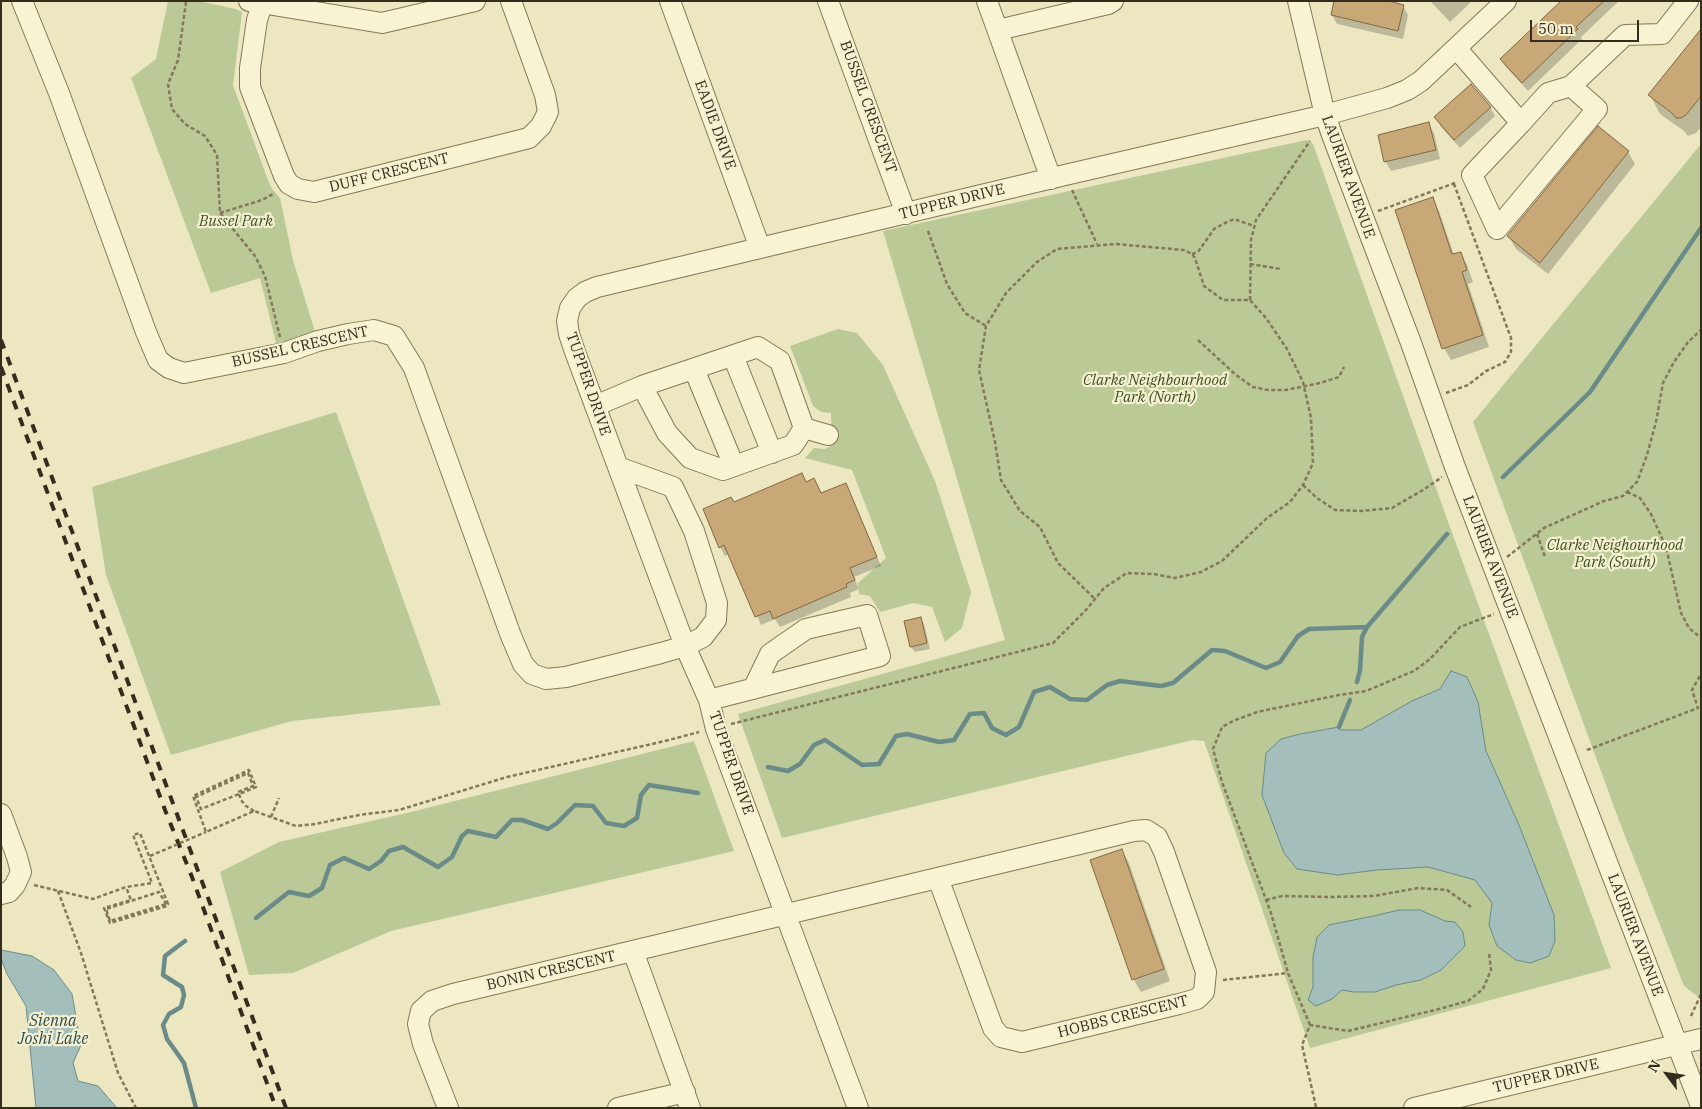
<!DOCTYPE html>
<style>
body{margin:0}
#map{position:relative;width:1702px;height:1109px;overflow:hidden;background:#ece7c1;font-family:"IBM Plex Serif",serif}
canvas{display:block}
.frame{position:absolute;inset:0;border:2px solid #342d1d;pointer-events:none}
.north{position:absolute;left:1642px;top:1049px;width:50px;height:50px;-webkit-text-stroke:4px #f4f0d0;paint-order:stroke;rotate:301deg;font-size:14px;font-weight:700;line-height:20px;text-align:center;color:#342d1d}
.north::after{content:'';display:block;margin:auto;width:18px;height:22px;background:#342d1d;clip-path:polygon(50% 0,100% 100%,50% 72%,0 100%)}
.scale{position:absolute;left:1530px;top:20px;width:109px;height:22px;box-sizing:border-box;border:2px solid #342d1d;border-top:0;padding-left:6px;font-size:15px;line-height:18px;white-space:nowrap;color:#342d1d;-webkit-text-stroke:4px #f4f0d0;paint-order:stroke}
</style>
<div id="map">
<canvas width="1702" height="1109"></canvas>
<div class="frame"></div>
<div class="north">N</div>
<div class="scale">50 m</div>
</div>
<script>
const ctx = document.querySelector('canvas').getContext('2d');
ctx.lineJoin = 'round';
function paint(path, color) { ctx.fillStyle = color; ctx.fill(path, 'evenodd'); }
const poly = rows => new Path2D(rows.map(r => 'M' + r).join(''));
function trace(path, color, width, dash) { ctx.strokeStyle = color; ctx.lineWidth = width; ctx.lineCap = dash ? 'butt' : 'round'; ctx.setLineDash(dash || []); ctx.stroke(path); }
function drawText(font, color, halo, rows, align = 'center') {
  ctx.font = font + ' "IBM Plex Serif",serif'; ctx.lineWidth = 4.5; ctx.setLineDash([]); ctx.textBaseline = 'middle'; ctx.strokeStyle = halo; ctx.fillStyle = color; for (const [text, x, y, turn = 0] of rows) {
    ctx.save(); ctx.translate(x, y); ctx.rotate((+turn || 0) * Math.PI / 180); ctx.textAlign = isNaN(turn) ? turn : align; if (halo) ctx.strokeText(text, 0, 0); ctx.fillText(text, 0, 0); ctx.restore();
  }
}
paint(poly([
 [168,1,198,1,236,9,242,12,233,85,268,180,272,189,280,198,293,260,316,335,276,343,260,278,211,293,131,78,156,59],
 [1307,140,1313,144,1447,519,1611,968,1310,1048,1204,741,1193,740,782,838,738,714,1005,640,883,231],
 [1701,144,1701,999,1684,986,1620,823,1473,422],
 [838,329,857,333,883,365,935,481,971,592,962,628,945,642,932,607,913,603,880,612,870,596,859,594,858,583,886,558,852,470,805,458,814,448,825,449,832,445,831,413,821,412,813,406,790,346],
 [336,412,441,705,292,721,171,755,106,575,92,487],
 [694,741,734,851,391,931,293,973,249,975,220,872,279,842,411,812]
]), '#bac995');
const water = poly([
 [1451,671,1467,677,1478,702,1486,751,1519,825,1554,915,1555,941,1549,956,1530,963,1516,960,1497,946,1489,925,1492,903,1475,880,1428,867,1377,870,1337,875,1297,869,1284,853,1262,795,1266,753,1281,739,1300,734,1339,727,1340,730,1361,730,1412,701,1440,689,1451,671],
 [1399,910,1420,910,1445,921,1455,922,1463,932,1465,946,1441,970,1421,980,1396,985,1375,992,1354,992,1342,990,1332,999,1316,1006,1308,1000,1313,987,1313,957,1317,937,1329,925,1378,915,1399,910],
 [1,950,32,956,54,970,72,994,81,1045,73,1063,78,1081,98,1086,117,1108,36,1108,26,1006,7,974,1,959,1,950]
]);
paint(water, '#a3bebb');
trace(water, '#6b8b89', 1);
paint(poly([
 [1430,1,1472,1,1450,22],
 [1564,1,1619,1,1581,37,1582,39,1528,91,1507,68,1501,60],
 [1403,6,1408,15,1403,39,1337,24,1332,15],
 [1701,31,1701,127,1696,133,1688,136,1684,131,1660,114,1650,95],
 [1490,107,1495,116,1460,148,1441,127,1436,118],
 [1428,124,1434,133,1440,159,1391,171,1386,162,1379,136],
 [1628,152,1635,164,1548,274,1516,249,1509,237],
 [1432,199,1439,211,1454,255,1460,253,1467,265,1473,282,1468,284,1489,347,1451,360,1444,348],
 [814,479,822,494,850,493,881,566,854,577,859,589,850,593,851,597,780,627,775,619,761,625,730,554,725,556,720,547,734,504],
 [920,618,924,624,930,649,915,652,911,647,905,622],
 [1122,851,1129,863,1170,981,1141,992,1134,980,1092,861]
]), '#0003');
trace(poly([
 [1503,477,1590,392,1701,228],
 [1357,682,1360,670,1362,637,1367,627,1447,534],
 [1339,727,1350,700],
 [768,767,788,771,800,764,814,745,825,740,862,765,879,764,896,736,907,734,939,742,954,740,970,714,984,713,992,728,1006,735,1019,727,1034,692,1050,687,1070,699,1087,700,1107,685,1120,681,1161,686,1173,683,1212,650,1225,651,1266,668,1280,662,1298,636,1309,629,1367,627],
 [256,918,289,892,309,896,322,888,330,865,344,858,369,869,381,861,389,851,403,847,438,867,452,857,462,836,468,831,496,837,512,820,522,820,548,829,557,823,575,805,593,806,606,823,624,826,637,818,641,795,649,785,698,793],
 [185,941,165,956,163,975,182,987,184,995,181,1007,169,1014,163,1025,167,1039,184,1063,196,1108]
]), '#6b8b89', 4.5);
const building = poly([
 [1334,1,1389,1,1404,5,1398,31,1331,15,1334,1],
 [1561,1,1604,1,1576,27,1578,29,1522,83,1500,59,1561,1],
 [1701,29,1701,96,1686,115,1681,118,1676,118,1672,113,1648,95,1701,29],
 [1471,84,1491,107,1454,140,1434,117,1471,84],
 [1429,122,1436,150,1384,162,1378,135,1429,122],
 [1598,126,1629,151,1540,263,1507,236,1598,126],
 [1433,197,1452,254,1461,252,1467,270,1462,272,1483,335,1442,349,1395,210,1433,197],
 [802,473,806,482,814,478,821,493,846,483,877,557,850,568,855,580,846,584,847,587,773,619,770,611,755,617,724,545,719,548,703,509,731,497,734,502,802,473],
 [921,617,927,643,910,647,904,621,921,617],
 [1122,849,1164,969,1132,980,1090,860,1122,849]
]);
paint(building, '#c9a878');
trace(building, '#826640', 1);
const minor = poly([
 [22,1,59,93,146,332,158,360,169,368,184,373,284,353,318,341,348,334,374,330,394,336,414,368,511,636,523,664,532,674,546,679,566,677,661,653,685,646,703,637,716,620,717,603,694,531,673,487,618,467],
 [249,1,382,23,475,1],
 [670,1,760,248],
 [828,1,906,214],
 [987,1,1051,179],
 [1298,1,1325,115,1332,135,1411,343,1455,467,1701,1106],
 [262,4,257,20,250,68,250,87,284,176,289,184,298,189,314,192,529,138,541,126,548,112,545,95,511,1],
 [998,30,1108,4,1113,1],
 [1456,48,1521,123,1548,93,1571,86,1625,35,1662,34,1688,1],
 [1521,123,1472,175,1497,229,1597,109,1571,86],
 [733,356,772,453],
 [694,369,734,466],
 [642,386,667,433,690,458,723,470,793,445,804,428],
 [595,406,642,386,758,347,780,361,804,428,828,435],
 [709,700,880,656,867,615,806,629,770,654,753,689],
 [1,814,17,857,21,872,15,885,9,892,1,894],
 [633,951,690,1108],
 [448,1108,423,1044,418,1024,421,1011,432,1001,453,994,1134,831,1146,830,1157,837,1164,852,1206,972,1204,992,1197,999,1179,1004,1022,1042,1001,1037,993,1028,938,878],
 [618,1108,685,1092],
 [858,1108,716,729,709,700,685,646,575,352,569,334,567,321,570,308,577,298,585,292,597,287,1065,175,1325,115,1387,98,1407,90,1421,81,1506,1],
 [1414,1108,1701,1039]
]);
trace(minor, '#847859', 22);
trace(poly([
 [186,2,178,60,168,84,172,109,185,124,205,136,217,155,220,213,255,256,265,276,280,337],
 [1072,190,1097,244],
 [1378,211,1455,183],
 [220,213,262,200,275,193],
 [928,231,947,284,965,313,986,326],
 [1192,254,1198,252,1214,229,1225,223,1234,219,1254,226],
 [1250,264,1281,269],
 [1250,300,1251,240,1256,220,1310,141],
 [1198,340,1236,375,1253,387,1268,390,1286,390,1320,383,1339,377,1344,367],
 [1446,393,1468,385,1486,371,1505,362,1511,352,1511,338,1454,184],
 [1303,485,1317,498,1335,510,1361,511,1392,508,1423,490,1442,477],
 [1627,492,1640,498,1651,514,1666,547,1681,613,1689,628,1701,638],
 [1537,534,1545,557],
 [1507,557,1544,528,1604,501,1623,496,1637,482,1647,455,1656,422,1663,383,1674,362,1688,342,1701,330],
 [731,724,1053,643,1086,610,1104,588,1127,573,1154,574,1175,578,1201,572,1222,561,1267,518,1290,502,1303,485,1313,463,1311,418,1303,382,1287,349,1266,318,1250,300,1223,300,1204,286,1195,258,1192,254,1184,250,1116,244,1057,249,1037,262,1006,293,986,326,979,370,995,442,1001,480,1020,511,1040,527,1058,563,1095,599],
 [1587,750,1698,708,1692,690,1701,674],
 [254,811,246,806,241,800,239,794,238,792,253,786,248,773,196,797,201,809,239,794,256,787,249,770,193,796,206,832,254,811,296,826,315,824,359,815,399,810,507,777,665,741,699,732],
 [271,817,279,798],
 [34,885,93,899,126,887,152,883,133,835,140,833,168,904,166,904,110,921,106,909,159,892,166,904,167,906,110,923,104,908,131,900,126,887],
 [58,891,81,953,118,1073,136,1108],
 [1266,900,1282,896,1330,897,1374,896,1418,888,1447,890,1471,907],
 [1223,980,1288,973],
 [1691,1016,1701,994],
 [1310,1025,1288,973,1271,913,1222,782,1213,749,1222,727,1233,721,1257,712,1339,695,1366,691,1414,671,1430,659,1460,627,1494,614],
 [1316,1107,1302,1045,1310,1025,1348,1031,1439,1009,1468,1001,1483,989,1491,970,1489,953]
]), '#847859', 2.5, [4, 2.5]);
trace(minor, '#f7f3d3', 20);
trace(poly([
 [1,340,286,1108],
 [1,367,165,810,192,877,276,1108]
]), '#342d1d', 4, [9, 9]);
trace(poly([
 [150,856,206,832]
]), '#847859', 2.5, [4, 2.5]);
drawText('15px', '#342d1d', '#f4f0d0', [
 ["BUSSEL CRESCENT",868,107,70],
 ["EADIE DRIVE",715,125,70],
 ["DUFF CRESCENT",389,173,-14],
 ["LAURIER AVENUE",1348,177,70],
 ["TUPPER DRIVE",952,202,-14],
 ["BUSSEL CRESCENT",300,347,-13],
 ["TUPPER DRIVE",588,384,71],
 ["LAURIER AVENUE",1490,557,69],
 ["TUPPER DRIVE",731,763,71],
 ["LAURIER AVENUE",1635,935,69],
 ["BONIN CRESCENT",551,971,-13],
 ["HOBBS CRESCENT",1123,1017,-14],
 ["TUPPER DRIVE",1546,1076,-13]
]);
drawText('italic 15px', '#3d5024', '#f4f0d0', [
 ["Bussel Park",236,222],
 ["Clarke Neighbourhood",1155,381],
 ["Park (North)",1155,398],
 ["Clarke Neighourhood",1615,546],
 ["Park (South)",1615,563]
]);
drawText('italic 16px', '#2d4f54', '#f4f0d0', [
 ["Sienna",53,1021],
 ["Joshi Lake",53,1039]
]);
</script>
